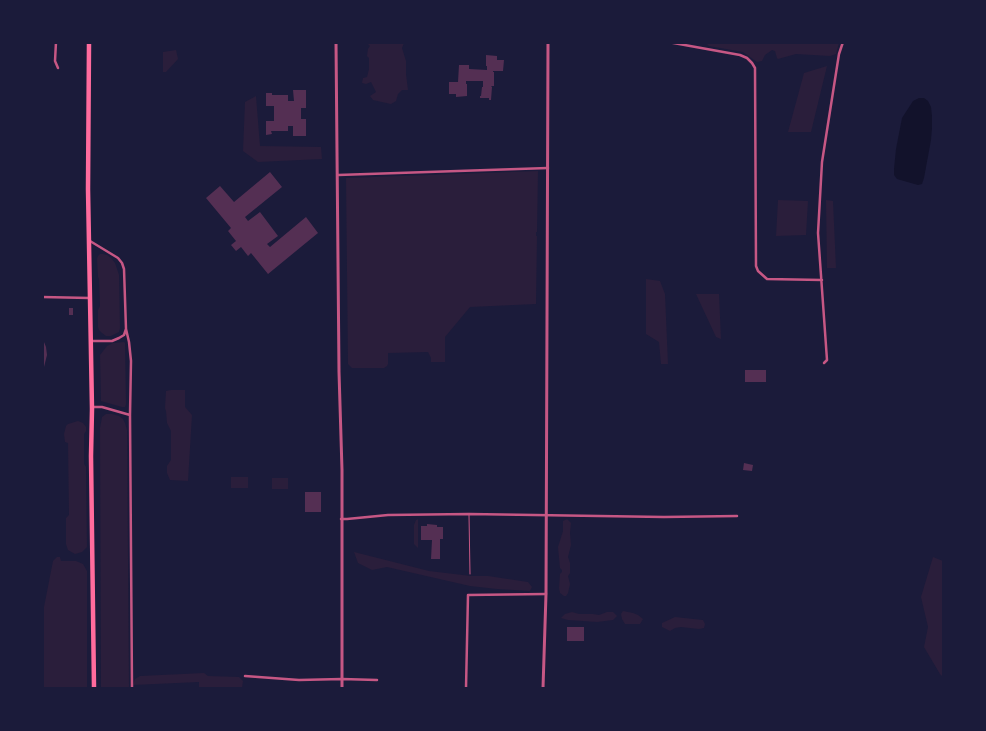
<!DOCTYPE html>
<style>
body{margin:0}
#map{position:relative;width:986px;height:731px;overflow:hidden;background:#1b1b3a;font-family:"Nunito Sans",sans-serif}
canvas{display:block}
.frame{position:absolute;inset:0;border:44px solid #1b1b3a;pointer-events:none}
</style>
<div id="map">
<canvas width="986" height="731"></canvas>
<div class="frame"></div>
</div>
<script>
const ctx = document.querySelector('canvas').getContext('2d');
ctx.lineJoin = 'round';
function paint(path, color) { ctx.fillStyle = color; ctx.fill(path, 'evenodd'); }
const poly = rows => new Path2D(rows.map(r => 'M' + r).join(''));
function trace(path, color, width, dash) { ctx.strokeStyle = color; ctx.lineWidth = width; ctx.lineCap = dash ? 'butt' : 'round'; ctx.setLineDash(dash || []); ctx.stroke(path); }
paint(poly([
 [367,43,404,43,402,48,406,61,406,74,408,90,402,90,398,94,396,101,391,104,373,100,370,96,376,92,371,82,366,84,362,83,363,78,367,77,369,69,369,58,367,56,368,49,370,46],
 [706,43,706,42,839,43,836,54,830,56,796,54,778,59,777,58,775,51,772,50,765,55,762,61,757,62,743,52,709,46],
 [176,50,178,59,166,72,163,72,163,52],
 [827,66,811,132,788,132,804,73],
 [256,96,260,146,321,147,322,159,258,162,243,151,245,102],
 [538,171,537,232,536,232,536,236,537,236,536,304,470,307,445,337,445,362,431,362,431,358,428,352,388,353,388,364,387,366,384,368,352,368,348,364,346,178],
 [778,200,808,201,806,235,776,236],
 [826,200,833,201,836,268,827,268],
 [100,254,103,254,107,255,111,258,115,263,119,275,120,328,119,332,111,336,106,336,102,333,99,330,98,327,98,310,100,306,99,279,98,277,97,259,98,256],
 [646,279,660,281,665,294,668,364,661,364,659,342,646,334],
 [696,294,719,294,721,339,716,337],
 [124,342,125,343,126,404,125,407,122,407,101,401,100,355,107,346,113,343],
 [171,390,185,390,185,407,192,415,188,481,170,480,167,473,167,466,171,460,171,431,167,423,166,411,165,408,166,391],
 [106,414,112,414,119,416,123,419,125,423,127,430,129,688,101,688,100,428,102,417],
 [78,421,83,423,86,427,86,431,84,434,84,464,86,467,87,547,82,552,75,554,68,550,66,544,66,518,69,515,68,443,65,442,64,434,66,426,68,424],
 [231,477,248,477,248,488,231,488],
 [272,478,288,478,288,489,272,489],
 [418,519,418,548,414,544,414,525,416,520],
 [567,519,571,523,570,533,571,545,568,557,570,563,570,573,568,576,570,584,568,593,566,596,564,596,560,593,559,588,560,574,562,572,562,570,560,568,558,547,563,531,563,521],
 [354,552,429,571,471,576,488,576,528,582,532,587,530,591,497,589,470,586,387,567,372,570,358,563],
 [57,557,60,557,61,561,76,561,83,564,87,571,87,688,43,688,43,612,53,561],
 [933,557,943,561,943,677,940,674,924,647,928,627,921,597],
 [623,611,633,613,638,615,643,619,640,624,625,624,622,619,621,614],
 [572,612,579,614,593,614,599,615,607,612,613,612,617,616,613,620,597,622,568,620,561,618,565,614],
 [675,617,703,620,705,624,704,628,699,629,681,627,675,628,670,631,662,627,662,623],
 [204,673,208,676,239,677,243,681,242,688,199,688,199,682,133,685,135,679,140,676]
]), '#2a1e3b');
paint(poly([
 [919,98,924,98,928,101,931,107,932,116,932,128,931,140,924,178,922,184,918,185,897,179,894,175,894,169,896,149,902,118,913,101]
]), '#12122b');
paint(poly([
 [486,55,497,56,497,60,504,60,503,71,493,71,493,72,494,72,494,86,491,86,492,87,491,100,489,100,489,98,480,98,480,96,481,96,482,87,483,87,483,81,466,81,466,84,467,84,467,96,456,97,456,94,449,94,449,82,458,82,459,65,469,65,469,69,487,70,487,66,486,66],
 [293,90,306,90,306,108,301,108,301,119,306,119,306,136,293,136,293,126,288,126,288,131,271,131,272,134,266,135,266,121,274,121,274,106,266,106,266,93,272,93,272,95,288,95,288,101,294,101],
 [270,172,282,187,245,217,248,221,260,212,278,236,267,244,270,247,306,217,318,233,268,274,251,253,248,256,241,247,236,251,231,245,236,241,228,231,231,228,206,198,220,186,234,202],
 [69,308,73,308,73,315,69,315],
 [42,337,46,347,47,355,43,371],
 [745,370,766,370,766,382,745,382],
 [744,463,753,465,752,471,743,470],
 [305,492,321,492,321,512,305,512],
 [427,524,437,525,437,527,443,527,443,539,440,539,440,559,431,559,432,540,421,540,421,526,427,526],
 [567,627,584,627,584,641,567,641]
]), '#542f53');
trace(poly([
 [469,515,470,574]
]), '#c65784', 1);
trace(poly([
 [56,42,55,61,58,68],
 [668,42,740,55,747,58,752,63,755,68,756,266,758,271,767,279,822,280],
 [338,175,548,168],
 [90,241,118,258,122,263,124,269,126,329,129,342,131,361,130,415,132,688],
 [42,297,90,298],
 [92,341,112,341,119,338,124,335,126,329],
 [824,363,827,360,818,233,822,162,839,54,843,42],
 [93,407,102,407,130,415],
 [341,519,347,519,388,515,469,514,664,517,737,516],
 [245,676,299,680,342,679,377,680],
 [466,688,468,595,546,594]
]), '#c65784', 2.5);
trace(poly([
 [336,42,339,372,342,470,342,688],
 [543,688,546,594,548,42]
]), '#c65784', 3);
trace(poly([
 [89,42,88,189,92,409,91,456,94,688]
]), '#ff6b9d', 4.5);
</script>
